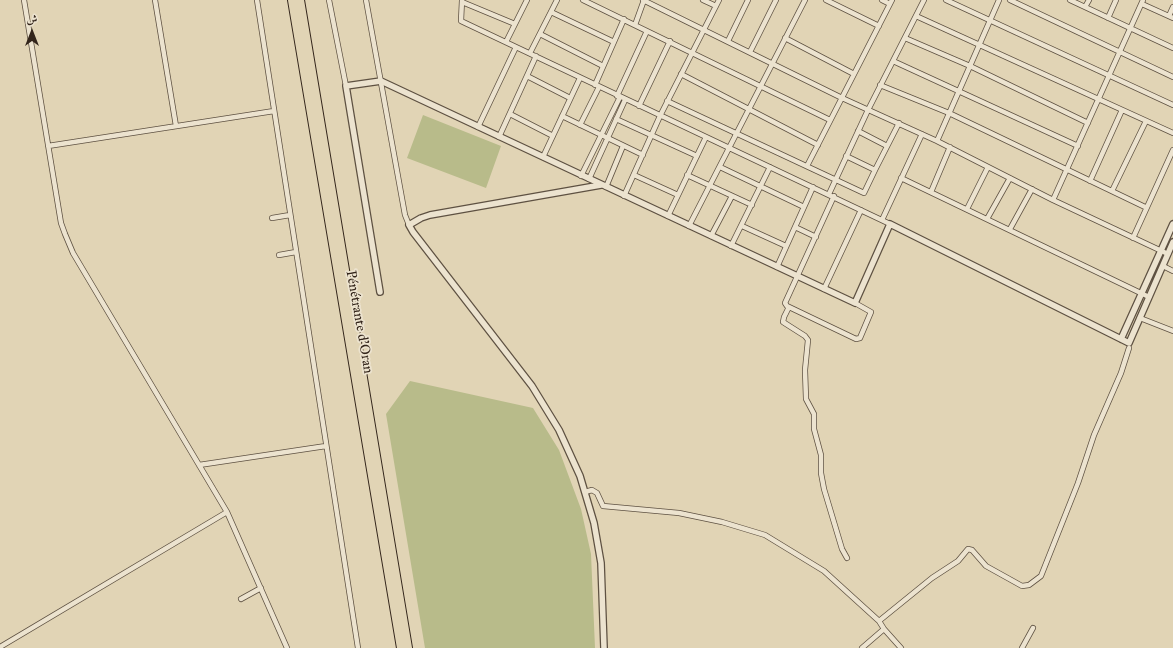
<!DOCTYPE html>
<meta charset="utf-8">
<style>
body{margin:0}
#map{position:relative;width:1173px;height:648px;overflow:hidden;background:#e1d4b5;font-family:"IM FELL Great Primer",Amiri,serif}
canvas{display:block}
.north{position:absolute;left:12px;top:12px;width:40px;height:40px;-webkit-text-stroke:3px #ece3cf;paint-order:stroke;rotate:0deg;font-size:11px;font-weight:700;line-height:16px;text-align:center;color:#33251b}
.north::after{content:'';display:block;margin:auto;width:14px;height:18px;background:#33251b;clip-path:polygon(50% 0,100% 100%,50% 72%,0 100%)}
</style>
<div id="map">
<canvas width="1173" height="648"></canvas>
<div class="north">ش</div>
</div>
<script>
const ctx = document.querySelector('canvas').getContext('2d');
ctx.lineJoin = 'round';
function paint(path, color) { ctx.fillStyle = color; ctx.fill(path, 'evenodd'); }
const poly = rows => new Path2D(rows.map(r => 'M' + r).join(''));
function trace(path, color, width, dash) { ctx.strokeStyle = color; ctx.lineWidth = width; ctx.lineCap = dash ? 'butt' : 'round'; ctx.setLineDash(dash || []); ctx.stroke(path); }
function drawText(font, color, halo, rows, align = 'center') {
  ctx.font = font + ' "IM FELL Great Primer",serif'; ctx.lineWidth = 3.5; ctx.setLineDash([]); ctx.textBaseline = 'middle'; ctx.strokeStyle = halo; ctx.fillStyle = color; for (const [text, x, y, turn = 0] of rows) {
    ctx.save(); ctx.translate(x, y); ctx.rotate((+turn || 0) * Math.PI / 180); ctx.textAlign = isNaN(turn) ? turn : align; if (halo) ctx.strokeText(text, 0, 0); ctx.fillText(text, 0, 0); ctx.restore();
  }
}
paint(poly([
 [423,115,501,146,486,188,407,158],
 [410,381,533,408,559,450,581,509,591,554,595,648,425,648,386,414]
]), '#b8bb8a');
const minor = poly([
 [24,0,61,223,65,234,73,253,227,512,287,648],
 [155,0,176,126],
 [257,0,358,648],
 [329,0,346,86],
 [366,0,405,215,409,225],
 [462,0,461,21,890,224],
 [583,0,830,120],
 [643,0,842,98,937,141,1053,200,1168,254],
 [703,0,716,6],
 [826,0,879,26],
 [882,0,890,4],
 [946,0,1173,105],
 [1010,0,1173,77],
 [1070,0,1173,48],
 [462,2,515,24],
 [1142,4,1173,18],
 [1085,7,1089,0],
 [551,12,614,42],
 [916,16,1173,133],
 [1169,16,1173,7],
 [1108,18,1116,0],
 [635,25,644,0],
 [540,34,603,66],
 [785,38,854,74],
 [905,38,970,66,1088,123],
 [728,41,748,0],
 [506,42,527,0],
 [750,52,776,0],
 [530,53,557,0],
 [893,61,1078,146],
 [681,74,818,145],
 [527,76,570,98],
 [595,85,624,19],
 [880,85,949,113,1145,207],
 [617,96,647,31],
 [667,101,864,193,875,170],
 [639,106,670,41],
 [510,114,553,136],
 [562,116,643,155],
 [616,119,697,156],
 [580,125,599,87],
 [478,127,516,47],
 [858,131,887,146],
 [499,137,536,56],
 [937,141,999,0],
 [48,146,274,111],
 [846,156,875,170,899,123],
 [543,157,580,78],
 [807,166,892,0],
 [720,167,804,207],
 [634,175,678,195],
 [687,175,752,205],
 [581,176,620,97],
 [901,178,1149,297],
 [589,179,625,100],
 [1090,181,1122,110],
 [606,187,623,146],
 [1112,191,1146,121],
 [931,192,950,147],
 [829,194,868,110,924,0],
 [624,196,660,116,719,0],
 [834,196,785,303,787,306,856,339,860,338,871,312,855,303],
 [1053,200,1143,0],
 [967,209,988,167],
 [668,216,706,137],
 [272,218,290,215],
 [987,219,1010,178],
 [882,220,922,134],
 [689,226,805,0],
 [742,226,786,246],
 [795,227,816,237],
 [1010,229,1032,189],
 [711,236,732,196],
 [1133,238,1173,150],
 [731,246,770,167],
 [279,255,296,252],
 [1163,266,1173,271],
 [777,267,813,187],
 [824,289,861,210],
 [789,307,784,317,783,322,805,336,808,340,805,370,806,399,814,414,814,429,821,455,821,473,824,489,842,549,847,558],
 [1140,318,1173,331],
 [199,465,326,446],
 [585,492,592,490,597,493,603,506,679,513,722,522,765,535,824,571,879,621,884,629],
 [241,599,261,588],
 [879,621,932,578,958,561,968,549,972,550,986,566,1022,586,1029,585,1041,576,1078,483,1094,435,1121,373,1129,348],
 [0,647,227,512],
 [862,648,884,629,901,648],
 [1022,648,1033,628]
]);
const tertiary = poly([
 [601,185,430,215,421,218,409,225,413,232,532,386,559,430,580,476,594,523,601,563,604,648],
 [380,292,346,86,381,81,855,303,890,224,1129,343,1173,242],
 [1121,339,1173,224]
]);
const motorway = poly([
 [292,0,401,648],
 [300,0,408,648]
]);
trace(minor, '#5e5142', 6);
trace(tertiary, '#5e5142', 8);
trace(motorway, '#33251b', 10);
trace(minor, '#ece3cf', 4.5);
trace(tertiary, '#ece3cf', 5.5);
trace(motorway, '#e1d4b5', 8);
drawText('14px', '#33251b', '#ece3cf', [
 ["Pénétrante d'Oran",359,322,80]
]);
</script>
